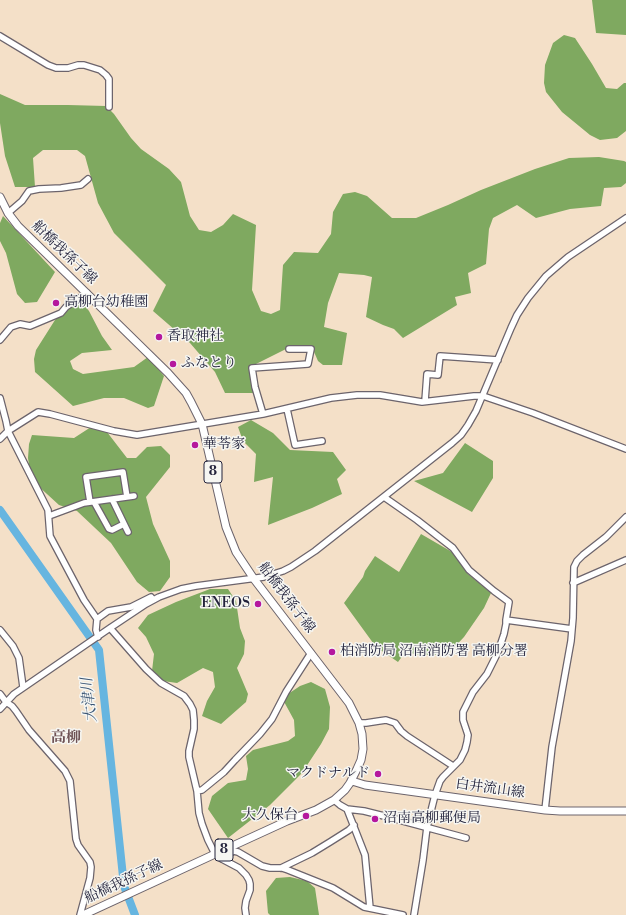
<!DOCTYPE html>
<meta charset="utf-8">
<style>
body{margin:0}
canvas{display:block;background:#f4e0c8}
</style>
<canvas width="626" height="915"></canvas>
<script>
const ctx = document.querySelector('canvas').getContext('2d');
ctx.lineJoin = 'round';
function paint(path, color) { ctx.fillStyle = color; ctx.fill(path, 'evenodd'); }
const poly = rows => new Path2D(rows.map(r => 'M' + r).join(''));
function trace(path, color, width, dash) { ctx.strokeStyle = color; ctx.lineWidth = width; ctx.lineCap = dash ? 'butt' : 'round'; ctx.setLineDash(dash || []); ctx.stroke(path); }
function drawText(font, color, halo, rows, align = 'center') {
  ctx.font = font + ' "Libre Bodoni","Noto Serif JP",serif'; ctx.lineWidth = 3; ctx.setLineDash([]); ctx.textBaseline = 'middle'; ctx.strokeStyle = halo; ctx.fillStyle = color; for (const [text, x, y, turn = 0] of rows) {
    ctx.save(); ctx.translate(x, y); ctx.rotate((+turn || 0) * Math.PI / 180); ctx.textAlign = isNaN(turn) ? turn : align; if (halo) ctx.strokeText(text, 0, 0); ctx.fillText(text, 0, 0); ctx.restore();
  }
}
paint(poly([
 [592,0,626,0,626,35,596,33],
 [564,35,575,38,592,64,606,88,617,89,624,83,626,83,626,131,617,138,600,140,590,135,562,112,546,92,544,83,545,65,553,43],
 [0,94,25,105,68,105,106,106,114,114,131,138,141,149,169,169,181,182,190,216,199,230,211,232,223,225,233,214,256,225,252,290,261,311,271,314,280,310,283,265,294,252,318,253,331,234,333,212,343,194,355,192,367,196,392,218,416,218,448,205,481,190,535,169,569,158,599,157,624,161,626,162,626,183,621,187,604,188,601,206,570,209,536,218,517,205,493,218,489,229,486,264,468,273,471,293,455,297,457,305,403,338,394,329,383,325,366,317,372,277,364,275,339,273,328,303,324,327,347,333,342,365,323,365,318,361,311,345,288,348,256,364,256,393,225,393,215,372,190,343,153,311,166,285,114,233,98,203,85,156,77,150,43,150,33,158,35,187,15,187,5,156,0,123],
 [3,216,55,272,37,302,25,303,17,294,6,253,0,241,0,223],
 [80,300,89,311,102,336,112,350,82,353,70,361,73,369,83,374,134,367,148,357,164,376,154,406,148,408,124,398,104,398,73,406,35,372,34,359,36,350,55,320,67,307],
 [251,420,273,433,290,450,333,452,346,470,337,479,342,494,312,508,268,525,273,477,254,482,256,454,243,441,238,427],
 [91,427,107,432,127,458,136,458,147,447,161,446,170,455,170,467,146,497,153,524,170,561,170,577,160,591,149,592,137,582,111,543,77,511,59,505,36,484,30,472,28,458,29,444,32,435,74,438],
 [465,443,493,461,493,478,472,512,414,481,443,473],
 [421,534,452,552,468,574,491,593,484,608,464,637,447,655,417,655,406,651,398,662,376,647,344,603,363,577,365,571,375,556,399,572],
 [210,589,228,589,236,601,240,628,245,641,244,654,237,668,248,694,246,702,221,724,202,716,207,701,215,687,213,672,203,668,177,683,163,681,152,671,154,654,146,637,138,628,148,615,176,602],
 [311,682,325,689,330,707,329,729,321,744,302,773,270,805,228,838,208,809,212,796,228,783,246,780,248,769,246,756,253,750,288,741,295,736,294,720,282,698,300,686],
 [290,877,307,881,315,888,319,915,270,915,268,913,266,891,276,878]
]), '#7fa960');
trace(poly([
 [0,510,99,650,124,886,135,915]
]), '#66b5e0', 8);
const minor = poly([
 [0,36,48,65,56,68,68,68,78,65,84,65,100,70,106,75,109,79,109,107],
 [8,213,22,201,29,191,39,189,61,188,81,185,88,179],
 [0,340,11,327,20,324,30,326,61,313,66,307,87,293],
 [0,398,6,421,8,431,48,510,50,536,84,600,97,619,96,630,98,637],
 [425,401,427,374,438,375,440,356,498,360],
 [287,409,295,445,322,441],
 [263,414,255,387,252,368,308,364,311,349,289,349],
 [0,439,8,431,38,412,50,414,114,431,137,435,263,414,331,398,357,395,380,395,422,402,474,396,483,396,533,413,626,449],
 [384,497,417,520,453,548,469,570,494,591,509,602,506,620,506,624,504,634,498,652,487,674,473,692,463,712,463,720,468,735,467,742,465,750,460,760,443,777,440,781,435,795,427,827,423,860,414,915],
 [112,499,128,532],
 [90,502,86,477,123,472,127,497],
 [94,502,109,529,112,530,124,524],
 [49,516,84,503,134,496],
 [573,583,626,560],
 [97,619,108,611,131,607,151,597,153,600],
 [506,620,572,629],
 [110,628,146,669,161,683,184,696,190,704,193,710,194,720,194,729,189,751,189,757,197,791,199,813,202,824,208,840,215,854,222,859,239,868,246,875,249,880,250,884,250,890,246,901,245,908,246,915],
 [0,630,13,646,19,658,23,687],
 [0,694,6,702,12,706,16,711,29,730,65,771,70,781,76,839,78,845,90,862,91,867,90,878,80,915],
 [0,709,14,694,110,628,146,604,159,597,181,589,196,586,264,577,283,571,291,567,315,551,452,443,461,435,468,425,476,411,511,328,517,315,528,298,546,276,568,257,626,218],
 [359,723,366,723,379,721,386,720,395,723,401,731,407,736,453,766],
 [197,791,202,790,224,772,235,760,260,734,272,719,286,692,311,653],
 [334,800,340,805,347,809,364,811,388,817,466,838],
 [347,809,365,855,370,908],
 [545,810,552,747,571,641,573,618,574,567,577,561,583,555,606,537,626,517],
 [222,859,230,853,234,851,238,852,262,866,270,868,282,868,288,870,333,888,364,907,403,915],
 [281,868,312,853,330,842,349,830,354,825]
]);
const major = poly([
 [0,197,8,213,18,226,168,373,186,393,191,402,202,424,226,527,236,552,254,579,349,703,359,723,362,734,363,749,361,760,357,769,350,783,345,790,334,800,316,810,287,821,215,854,83,915],
 [352,781,365,785,545,810,560,811,626,811]
]);
trace(minor, '#6c646c', 8);
trace(major, '#6c646c', 9);
trace(minor, '#fff', 5.5);
trace(major, '#fff', 7);
for (const [x, y, r, color] of [
 [56,303,4,"#b5179e"],
 [159,337,4,"#b5179e"],
 [173,364,4,"#b5179e"],
 [195,445,4,"#b5179e"],
 [258,604,4,"#b5179e"],
 [332,652,4,"#b5179e"],
 [378,774,4,"#b5179e"],
 [306,816,4,"#b5179e"],
 [375,819,4,"#b5179e"]
]) { const dot = new Path2D(); dot.arc(x, y, r, 0, 2 * Math.PI); ctx.fillStyle = color; ctx.fill(dot); trace(dot, '#f6f6f2', 1.5); }
for (const [x, y, w] of [
 [213,472,18],
 [224,850,18]
]) { const box = new Path2D(); box.roundRect(x - w / 2, y - 11, w, 22, 3); ctx.fillStyle = '#f6f6f2'; ctx.fill(box); trace(box, '#22223b', 1); }
drawText('bold 13px', '#22223b', null, [
 ["8",213,472],
 ["8",224,850]
]);
drawText('14px', '#22223b', '#f6f6f2', [
 ["船橋我孫子線",64,253,44],
 ["船橋我孫子線",286,598,53],
 ["白井流山線",490,789,8],
 ["船橋我孫子線",124,882,-25]
]);
drawText('14px', '#22223b', '#f6f6f2', [
 ["高柳台幼稚園",64,303],
 ["香取神社",167,337],
 ["ふなとり",181,364],
 ["華苓家",203,445],
 ["ENEOS",250,604,"right"],
 ["柏消防局 沼南消防署 高柳分署",340,652],
 ["マクドナルド",370,774,"right"],
 ["大久保台",298,816,"right"],
 ["沼南高柳郵便局",383,819]
], 'left');
drawText('italic 15px', '#3a5575', '#f6f6f2', [
 ["大津川",90,700,-96]
]);
drawText('bold 15px', '#6f5356', '#f6f6f2', [
 ["高柳",66,738]
]);
</script>
